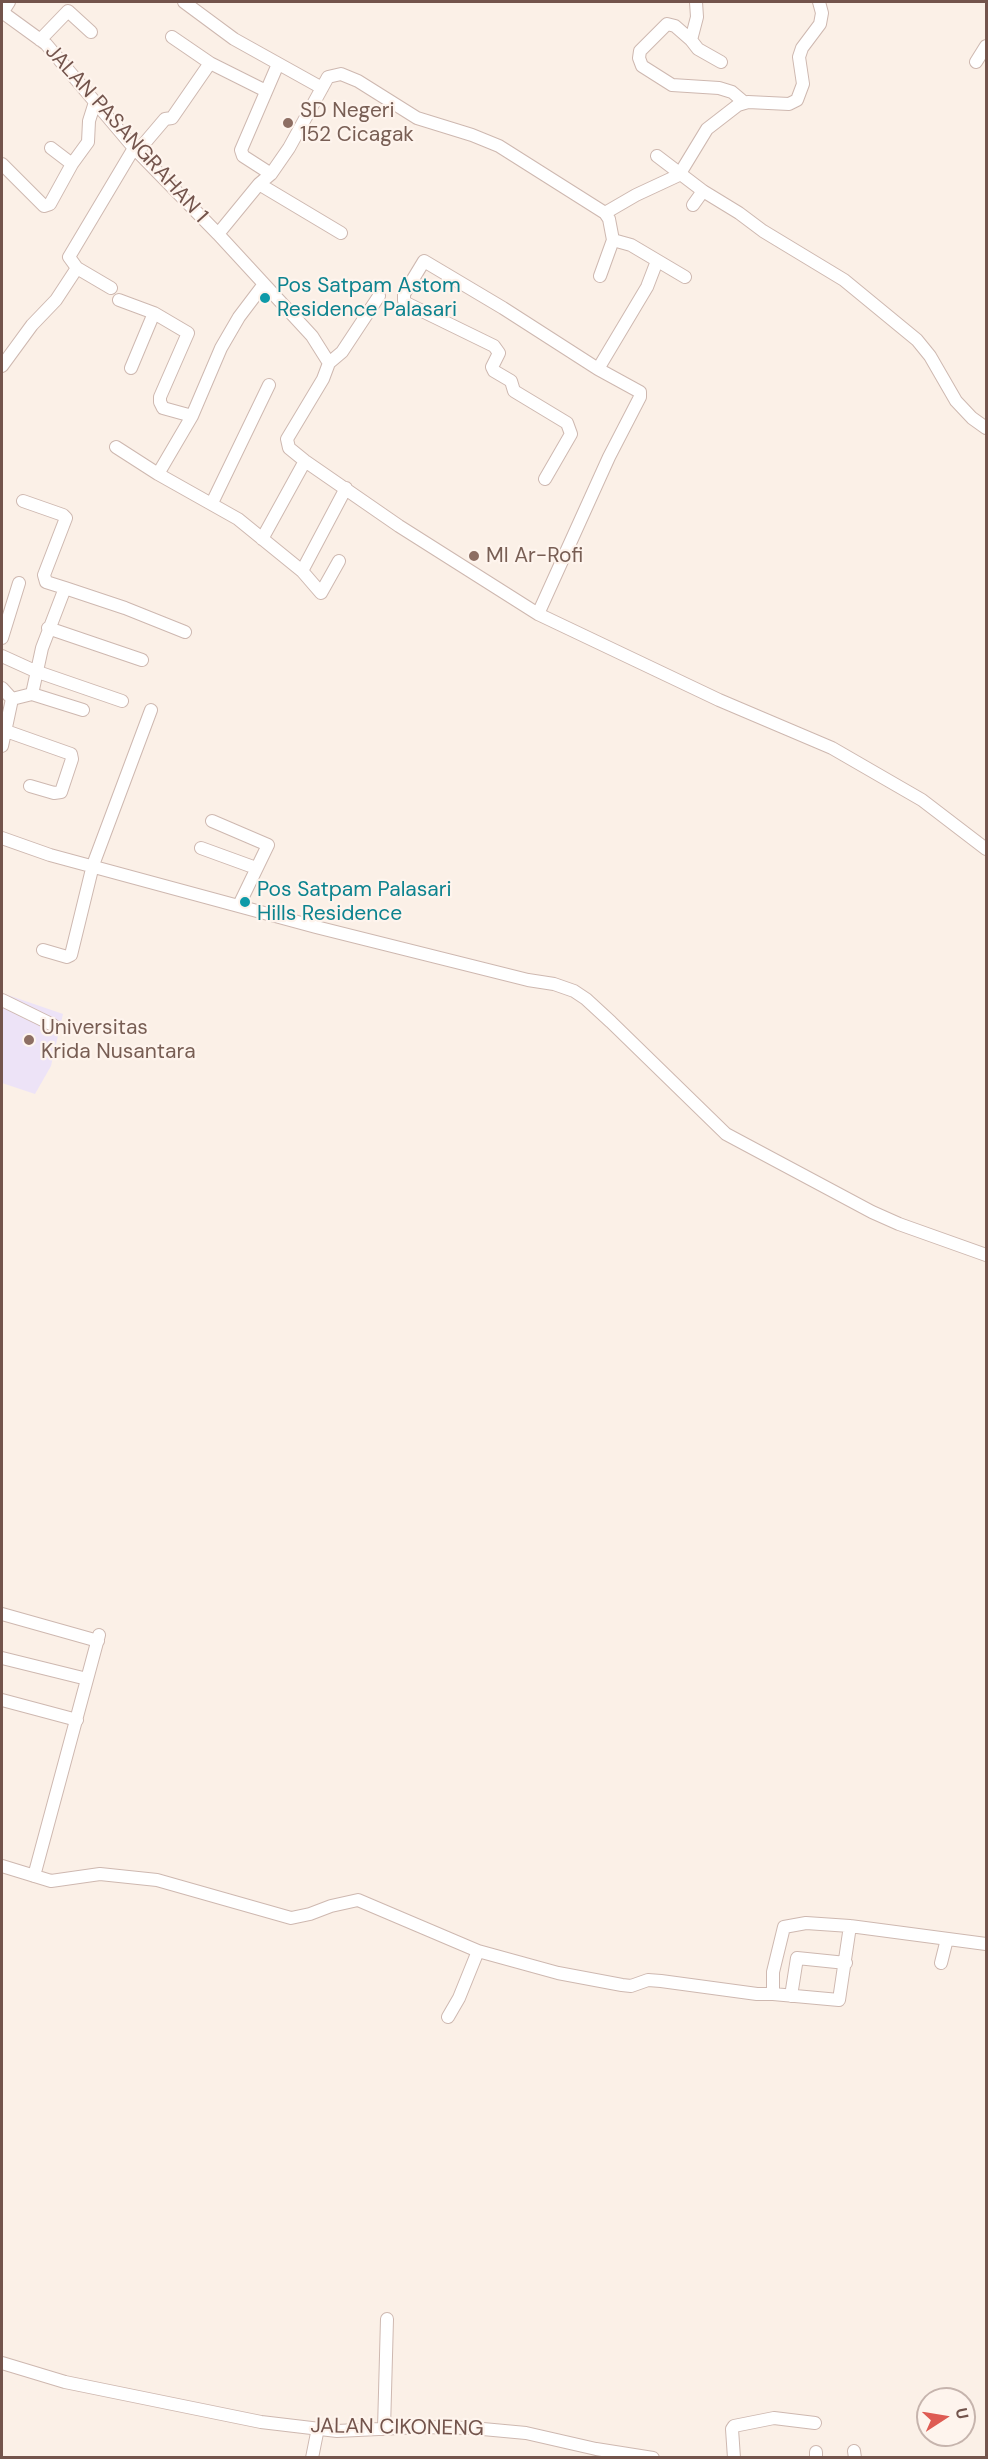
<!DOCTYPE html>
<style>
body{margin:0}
#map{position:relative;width:988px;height:2459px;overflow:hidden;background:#fbf0e7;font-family:"DM Sans",sans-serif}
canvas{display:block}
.frame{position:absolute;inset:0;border:3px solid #73544c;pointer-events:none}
.north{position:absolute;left:916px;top:2387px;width:60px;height:60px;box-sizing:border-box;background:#fef4ed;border:2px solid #c6b4ad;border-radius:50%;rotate:78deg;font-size:16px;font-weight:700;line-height:24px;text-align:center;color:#73544c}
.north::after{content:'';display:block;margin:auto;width:21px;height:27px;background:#de5b53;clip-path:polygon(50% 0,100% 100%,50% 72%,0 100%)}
</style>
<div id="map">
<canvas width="988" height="2459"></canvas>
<div class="frame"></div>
<div class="north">U</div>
</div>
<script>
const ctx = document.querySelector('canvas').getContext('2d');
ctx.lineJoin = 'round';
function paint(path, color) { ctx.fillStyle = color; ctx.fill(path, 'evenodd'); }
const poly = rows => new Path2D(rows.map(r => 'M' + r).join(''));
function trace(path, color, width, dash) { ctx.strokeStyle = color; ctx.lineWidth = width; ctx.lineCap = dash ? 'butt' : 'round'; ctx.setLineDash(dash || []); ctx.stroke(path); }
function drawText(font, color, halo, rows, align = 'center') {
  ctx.font = font + ' "DM Sans",sans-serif'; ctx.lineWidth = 4.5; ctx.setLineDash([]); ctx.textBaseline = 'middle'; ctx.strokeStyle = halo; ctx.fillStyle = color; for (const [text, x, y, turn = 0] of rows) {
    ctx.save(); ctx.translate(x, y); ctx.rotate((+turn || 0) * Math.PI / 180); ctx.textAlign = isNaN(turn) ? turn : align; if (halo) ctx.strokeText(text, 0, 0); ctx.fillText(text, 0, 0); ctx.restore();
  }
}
paint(poly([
 [2,993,63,1014,51,1066,35,1094,2,1083]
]), '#ede3f7');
const minor = poly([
 [184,2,234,39,322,88],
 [696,2,697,17,691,40,698,49,721,62],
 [2,12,46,44,134,148,218,234,259,184,271,174,289,148,328,77,341,74,358,81,417,118,472,135,499,146,605,213,609,219,613,240,600,276],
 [2,13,9,2],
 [172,37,210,63,266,91],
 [40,40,68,11,91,32],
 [691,40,675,26,667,24,640,51,639,58,642,66,672,85,719,88,732,92,745,103],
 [976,62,986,46],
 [51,148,72,164],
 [137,152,165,119,172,118,210,63],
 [657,156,703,191,739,213,763,231,844,280,917,340,930,356,956,401,972,418,986,428],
 [2,164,44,206,50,204,72,164,88,142,89,121,95,102],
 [271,174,243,156,241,150,278,64],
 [259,184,341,233],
 [693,205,703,191],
 [605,213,636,195,679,175,707,129,738,105,748,102,789,104,797,100,803,84,799,57,802,48,820,24,822,13,819,2],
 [218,234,312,336,329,363,323,379,287,439,289,448,305,461,399,526,538,614,719,700,832,748,922,800,986,849],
 [613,240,631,245,685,277],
 [264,284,239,317,221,348,192,416,158,474,238,519,302,571,321,593,339,561],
 [111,288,77,268,69,257,134,148],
 [119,300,154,313,188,333,160,397,160,402,163,408,192,416],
 [329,363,342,352,379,296],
 [2,366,32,325,56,300,77,268],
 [131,368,154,313],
 [116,447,158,474],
 [545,479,571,434,567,423,514,391,511,381,494,371,492,367,499,353,494,346,408,304,404,301,404,294,424,261,503,308,598,369],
 [212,503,269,385],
 [262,539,305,461],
 [302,571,346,488],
 [65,588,125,608,185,632],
 [538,614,609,457,640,397,640,392,598,369,647,287,657,261],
 [48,628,142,660],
 [2,638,19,583],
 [2,656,35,671,122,701],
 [2,688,12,699,2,746],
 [32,694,83,710],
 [12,699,32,694,42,648,65,588,46,582,44,575,66,518,63,515,23,501],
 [6,731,71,754,72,759,61,792,54,793,30,786],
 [212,821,268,845,239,905],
 [2,838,50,855,316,927,528,980,554,984,574,991,586,999,611,1022,726,1134,872,1212,899,1224,986,1255],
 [201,848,256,868],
 [43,950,67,957,71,955,93,865,151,710],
 [2,1000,53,1025],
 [2,1614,98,1641],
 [2,1658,87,1679],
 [2,1700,77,1720],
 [2,1866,51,1881,100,1874,157,1880,291,1918,310,1914,331,1906,358,1900,478,1951,558,1973,622,1985,631,1986,648,1980,661,1981,757,1994,773,1994,773,1972,784,1927,806,1923,850,1926,986,1944],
 [34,1876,99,1635],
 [941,1963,947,1939],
 [773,1994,839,2000,850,1926],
 [791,1996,797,1958,846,1963],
 [448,2017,459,1998,478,1951],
 [2,2363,65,2382,261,2422,337,2431,420,2427,472,2428,526,2433,596,2449,653,2458],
 [384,2429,387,2319],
 [854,2451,855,2458],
 [312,2458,318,2428],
 [734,2458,732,2429,734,2426,774,2418,815,2423],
 [816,2458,816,2452]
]);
trace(minor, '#ceb8b0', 14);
trace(minor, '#fff', 12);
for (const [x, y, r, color] of [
 [288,123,6,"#8d6e63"],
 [265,298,6,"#0f9aa8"],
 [474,556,6,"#8d6e63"],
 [245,902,6,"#0f9aa8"],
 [29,1040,6,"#8d6e63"]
]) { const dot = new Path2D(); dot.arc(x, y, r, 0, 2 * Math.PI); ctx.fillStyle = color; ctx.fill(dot); trace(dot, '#fef4ed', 2); }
drawText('21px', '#785e54', '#fef4ed', [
 ["SD Negeri",300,111],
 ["152 Cicagak",300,135],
 ["MI Ar-Rofi",486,556],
 ["Universitas",41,1028],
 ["Krida Nusantara",41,1052]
], 'left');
drawText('21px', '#73544c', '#fef4ed', [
 ["JALAN PASANGRAHAN 1",126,134,48],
 ["JALAN CIKONENG",397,2428,1]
]);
drawText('21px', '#0d838f', '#fef4ed', [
 ["Pos Satpam Astom",277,286],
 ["Residence Palasari",277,310],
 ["Pos Satpam Palasari",257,890],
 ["Hills Residence",257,914]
], 'left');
</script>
